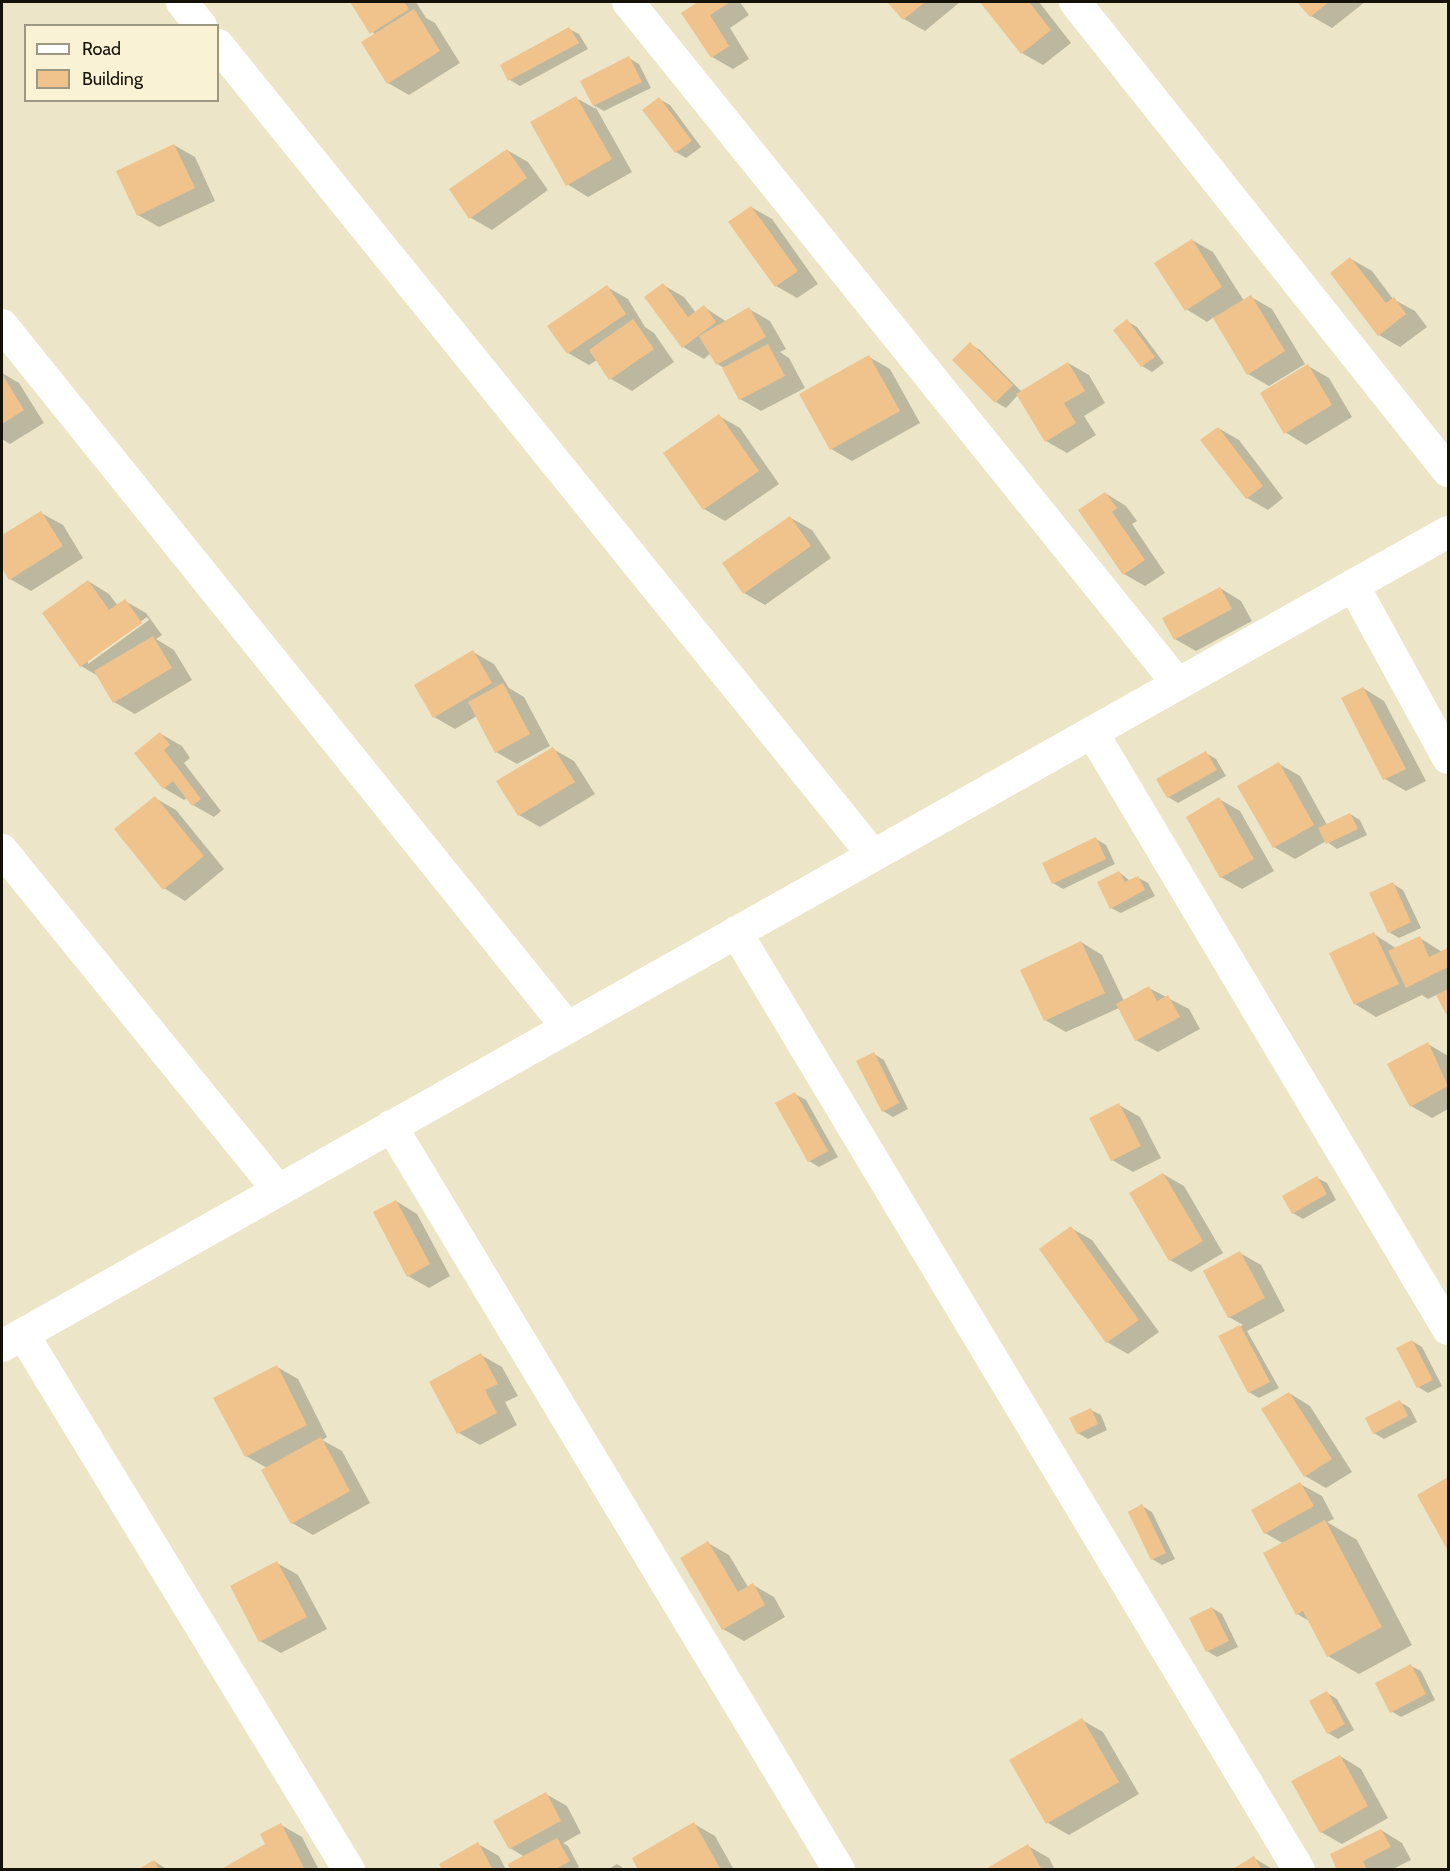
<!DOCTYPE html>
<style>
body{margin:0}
#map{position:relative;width:1450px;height:1871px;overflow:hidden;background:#ece5c7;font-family:Cabin,sans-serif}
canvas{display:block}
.frame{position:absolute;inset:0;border:3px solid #141107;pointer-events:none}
.legend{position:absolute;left:24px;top:24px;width:195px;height:78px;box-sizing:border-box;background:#f9f2d4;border:2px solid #9d9882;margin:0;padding:8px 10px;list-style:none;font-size:18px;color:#141107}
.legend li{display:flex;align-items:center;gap:12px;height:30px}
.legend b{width:30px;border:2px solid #9d9882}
</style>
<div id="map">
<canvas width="1450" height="1871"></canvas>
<div class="frame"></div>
<ul class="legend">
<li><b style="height:8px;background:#fff"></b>Road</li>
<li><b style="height:16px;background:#f0c28c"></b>Building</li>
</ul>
</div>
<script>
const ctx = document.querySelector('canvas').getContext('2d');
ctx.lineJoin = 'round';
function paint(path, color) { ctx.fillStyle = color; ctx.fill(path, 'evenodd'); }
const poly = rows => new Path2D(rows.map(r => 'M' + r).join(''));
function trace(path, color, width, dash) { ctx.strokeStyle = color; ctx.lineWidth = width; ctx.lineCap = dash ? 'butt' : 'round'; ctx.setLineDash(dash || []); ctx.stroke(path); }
paint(poly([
 [352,2,416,2,426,18,435,23,460,63,409,95,388,83,375,35],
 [701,2,740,2,749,15,730,28,749,59,733,69,712,57,683,13],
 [889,2,960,2,925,31,904,19],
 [982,2,1039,2,1071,43,1043,65,1022,53],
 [1300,2,1365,2,1332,28,1311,16],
 [569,29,579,34,588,49,520,86,510,80,502,66],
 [629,58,639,64,651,88,604,111,595,106,632,172,588,197,567,184,576,98,596,109,582,81],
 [659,99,670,105,701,147,686,158,676,152],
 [174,145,195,157,215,201,159,227,138,215],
 [507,150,528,162,548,190,492,230,471,218,451,190],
 [751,207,772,219,818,284,797,298,776,286,730,222],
 [1192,240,1213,252,1244,301,1251,297,1272,309,1305,364,1269,386,1248,374,1214,317,1207,322,1186,309],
 [1351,259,1372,271,1393,299,1415,311,1427,327,1400,347,1379,335],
 [663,285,684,297,696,313,704,307,727,322,749,309,770,321,786,349,780,352,789,358,805,388,761,411,740,399,724,368,717,364,711,353,704,359,683,347],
 [607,287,628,299,645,327,654,333,674,362,632,391,611,379,597,360,589,365,568,353],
 [1127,321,1137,327,1164,363,1152,372,1142,366],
 [970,344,980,350,1022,392,1068,363,1089,375,1105,403,1084,416,1096,435,1067,453,1046,441,1018,395,1006,408,996,402],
 [869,357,890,369,920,423,852,461,831,449],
 [1308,366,1329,378,1352,417,1306,445,1285,432],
 [2,373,19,383,44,423,10,444,2,439],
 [719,416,740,428,779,484,725,521,704,509],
 [1218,428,1239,440,1283,498,1268,510,1247,498],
 [1105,493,1126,506,1137,521,1132,524,1165,573,1145,586,1124,574,1081,510],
 [41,513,63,525,83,558,31,591,10,579,2,565,2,537],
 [791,518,812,530,831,558,765,605,744,593],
 [88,581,109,594,118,606,125,601,146,613,162,635,156,639,174,650,192,680,135,714,114,702,98,676,81,666],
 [147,617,149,620,88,664,88,660],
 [1220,588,1241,601,1252,621,1196,651,1175,639],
 [473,652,494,664,509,688,524,697,550,746,517,764,496,752,477,716,455,729,434,717],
 [1363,688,1384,701,1426,781,1406,791,1385,779],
 [161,734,182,746,190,758,184,763,221,811,214,817,193,805,187,798,184,800,164,788],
 [553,749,574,761,595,794,540,827,519,815],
 [1206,753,1216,759,1226,776,1178,803,1168,797],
 [1279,764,1300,776,1327,825,1350,814,1360,820,1367,835,1337,849,1326,841,1295,859,1274,847],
 [155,798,176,810,224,869,185,901,164,888],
 [1219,799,1240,811,1274,871,1242,889,1221,877],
 [1096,839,1106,845,1115,864,1063,889,1053,883],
 [1119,872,1130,881,1137,877,1148,883,1155,896,1121,913,1111,908],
 [1393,884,1403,890,1421,928,1399,938,1389,932],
 [1374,934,1397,949,1420,938,1442,952,1448,949,1448,1014,1438,994,1428,999,1422,995,1376,1017,1355,1004,1331,954],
 [1081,942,1102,955,1124,1001,1149,988,1189,1009,1200,1029,1158,1052,1136,1040,1119,1008,1066,1032,1045,1020],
 [1428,1044,1448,1056,1448,1109,1432,1118,1411,1106],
 [874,1054,884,1060,908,1109,893,1117,883,1111],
 [795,1094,806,1100,838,1157,819,1167,809,1161],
 [1119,1105,1140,1117,1161,1158,1133,1172,1112,1160],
 [1163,1174,1184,1186,1223,1253,1191,1272,1170,1260],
 [1317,1178,1327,1183,1336,1200,1303,1219,1293,1213],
 [396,1201,417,1214,450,1276,429,1288,408,1276],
 [1071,1228,1092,1240,1159,1332,1128,1354,1107,1342,1041,1250],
 [1240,1253,1261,1265,1285,1311,1247,1331,1279,1388,1259,1398,1249,1392,1221,1337,1243,1325,1229,1317],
 [1412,1341,1422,1347,1442,1386,1428,1393,1418,1387],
 [481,1355,502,1367,518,1396,505,1402,517,1425,480,1445,459,1433,431,1382],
 [277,1367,298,1379,327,1437,322,1440,342,1451,370,1503,313,1535,292,1523,267,1468,246,1456],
 [1289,1393,1310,1406,1352,1472,1326,1488,1305,1476],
 [1400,1402,1410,1408,1417,1422,1384,1439,1374,1433],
 [1091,1410,1101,1415,1107,1430,1088,1439,1078,1433],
 [1448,1479,1448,1548,1419,1495],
 [1300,1484,1322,1496,1334,1519,1327,1522,1357,1540,1412,1645,1359,1674,1328,1656,1311,1622,1297,1614,1284,1544,1265,1533],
 [1142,1506,1152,1512,1175,1559,1162,1565,1152,1559],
 [708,1543,729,1555,748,1587,753,1585,774,1597,785,1617,744,1641,723,1629],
 [277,1563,298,1575,327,1629,281,1653,260,1641],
 [1212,1608,1222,1614,1238,1647,1217,1657,1207,1651],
 [1411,1666,1421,1671,1435,1700,1401,1717,1391,1711],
 [1327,1693,1337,1699,1354,1730,1338,1739,1328,1733],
 [1082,1720,1103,1732,1139,1794,1069,1835,1048,1823,1011,1760],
 [1340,1756,1361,1769,1388,1818,1342,1844,1321,1832],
 [546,1794,567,1806,581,1833,563,1843,568,1846,579,1867,574,1870,512,1870,525,1857,510,1848],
 [694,1824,715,1836,734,1870,640,1870],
 [281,1825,302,1837,319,1870,222,1870,267,1845],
 [1381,1830,1402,1843,1411,1860,1391,1870,1339,1870],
 [478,1844,499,1856,506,1870,443,1870],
 [1028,1846,1049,1858,1055,1870,987,1870],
 [1254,1858,1274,1870,1234,1870],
 [154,1861,168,1870,140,1870],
 [617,1864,626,1870,607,1870]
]), '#0003');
paint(poly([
 [350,2,404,2,409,9,370,34],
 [698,2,729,3,710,15,729,46,711,58,681,13],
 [887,2,925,2,903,20],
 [980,2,1029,2,1051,30,1021,54],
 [1297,2,1329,2,1310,17],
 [414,9,440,51,387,84,361,42],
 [569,27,579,43,508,81,500,65],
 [629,56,642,82,593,106,580,81],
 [576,96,612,159,566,186,530,122],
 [659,97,692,141,675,153,642,110],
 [174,144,195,188,137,216,116,171],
 [507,149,527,178,469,219,449,189],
 [751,206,798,271,775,287,728,222],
 [1192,239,1222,287,1185,311,1154,263],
 [1350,257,1386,303,1394,297,1406,314,1378,336,1330,273],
 [663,283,688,317,704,305,716,322,682,348,644,297],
 [607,285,626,314,567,354,547,326],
 [1251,295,1285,351,1247,375,1213,318],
 [749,307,766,337,716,365,699,336],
 [633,319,654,349,609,380,589,350],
 [1127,319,1155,357,1141,367,1113,330],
 [970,342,1013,385,995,403,952,360],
 [768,344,785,376,739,400,722,368],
 [869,355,900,411,830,450,799,394],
 [1068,362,1085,391,1064,403,1076,423,1045,442,1016,394],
 [1308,364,1332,405,1284,434,1260,393],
 [2,374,24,410,2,424],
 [719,414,759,471,703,510,663,453],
 [1218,427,1263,486,1246,499,1200,440],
 [1105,492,1117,508,1112,512,1145,560,1123,575,1078,510],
 [41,511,63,546,9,580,2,568,2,535],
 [790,516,811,546,743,594,722,563],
 [88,580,109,610,125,599,142,623,80,667,42,613],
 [1220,587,1232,609,1174,640,1162,618],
 [153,636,172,668,113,703,94,671],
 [473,650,492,683,433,718,414,685],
 [503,683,530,734,495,753,468,702],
 [1363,687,1406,769,1383,780,1341,698],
 [160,732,170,745,164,750,201,799,192,806,173,781,163,789,134,753],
 [553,747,575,782,518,816,496,781],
 [1206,751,1217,770,1167,798,1156,779],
 [1279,762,1314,825,1273,848,1237,786],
 [155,796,204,856,163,890,114,829],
 [1219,797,1254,859,1220,878,1186,817],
 [1350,813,1358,829,1326,844,1318,828],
 [1096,837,1106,859,1052,884,1042,863],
 [1119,871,1125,882,1138,876,1145,890,1110,909,1097,882],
 [1393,882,1411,922,1388,933,1369,893],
 [1374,932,1399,984,1354,1005,1329,953],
 [1420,936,1429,957,1448,948,1448,967,1406,988,1388,951],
 [1081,941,1105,993,1044,1021,1020,970],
 [1149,986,1157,1001,1168,995,1180,1017,1135,1041,1116,1004],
 [1448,989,1448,1013,1446,1014,1436,995],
 [1428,1042,1448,1086,1410,1107,1387,1064],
 [874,1052,899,1103,882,1112,856,1061],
 [795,1092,828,1151,808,1162,775,1103],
 [1119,1103,1141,1146,1111,1161,1089,1118],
 [1163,1173,1203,1241,1169,1261,1129,1193],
 [1317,1176,1327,1194,1292,1214,1282,1196],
 [396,1200,430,1264,407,1277,373,1212],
 [1071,1226,1139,1320,1106,1343,1039,1249],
 [1240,1251,1265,1298,1228,1318,1203,1271],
 [1240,1325,1270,1382,1248,1393,1218,1336],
 [1412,1340,1433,1380,1417,1388,1396,1348],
 [481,1353,498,1384,485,1390,497,1413,457,1434,429,1382],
 [277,1365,307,1425,245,1457,213,1398],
 [1289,1392,1332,1459,1304,1477,1261,1409],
 [1400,1400,1408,1416,1373,1434,1365,1418],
 [1091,1408,1098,1424,1077,1434,1069,1418],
 [321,1437,350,1491,291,1524,261,1470],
 [1448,1477,1448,1551,1417,1495],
 [1300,1482,1314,1506,1264,1534,1251,1510],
 [1142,1504,1166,1553,1151,1560,1128,1512],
 [1325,1520,1382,1627,1327,1657,1303,1611,1296,1615,1263,1553],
 [708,1541,738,1592,753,1583,765,1605,722,1630,680,1558],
 [277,1561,307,1617,259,1642,230,1586],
 [1212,1607,1229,1641,1206,1652,1189,1618],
 [1411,1664,1426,1694,1390,1713,1375,1683],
 [1327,1691,1345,1724,1327,1734,1309,1701],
 [1082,1718,1119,1782,1046,1824,1009,1760],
 [1340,1755,1368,1806,1320,1833,1291,1781],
 [546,1792,561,1821,509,1849,493,1821],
 [694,1822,721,1870,638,1870,632,1858],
 [281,1823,305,1870,220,1870,265,1844,260,1834],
 [1381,1829,1391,1847,1363,1861,1367,1870,1337,1870,1330,1854],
 [557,1838,570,1861,554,1870,510,1870,508,1864],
 [478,1842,493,1870,442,1870,439,1864],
 [1028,1844,1042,1870,984,1870],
 [1254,1856,1262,1870,1231,1870],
 [154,1860,159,1870,137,1870]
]), '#f0c28c');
trace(poly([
 [182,2,201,26],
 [628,2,1178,684],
 [1075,2,1448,471],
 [218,45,873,855],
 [2,325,567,1027],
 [1353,585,1448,758],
 [1092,732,1448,1329],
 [2,850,278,1190],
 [736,932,1299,1870],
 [391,1126,839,1870],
 [23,1334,349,1870],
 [2,1346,1448,532]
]), '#fff', 32);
</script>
